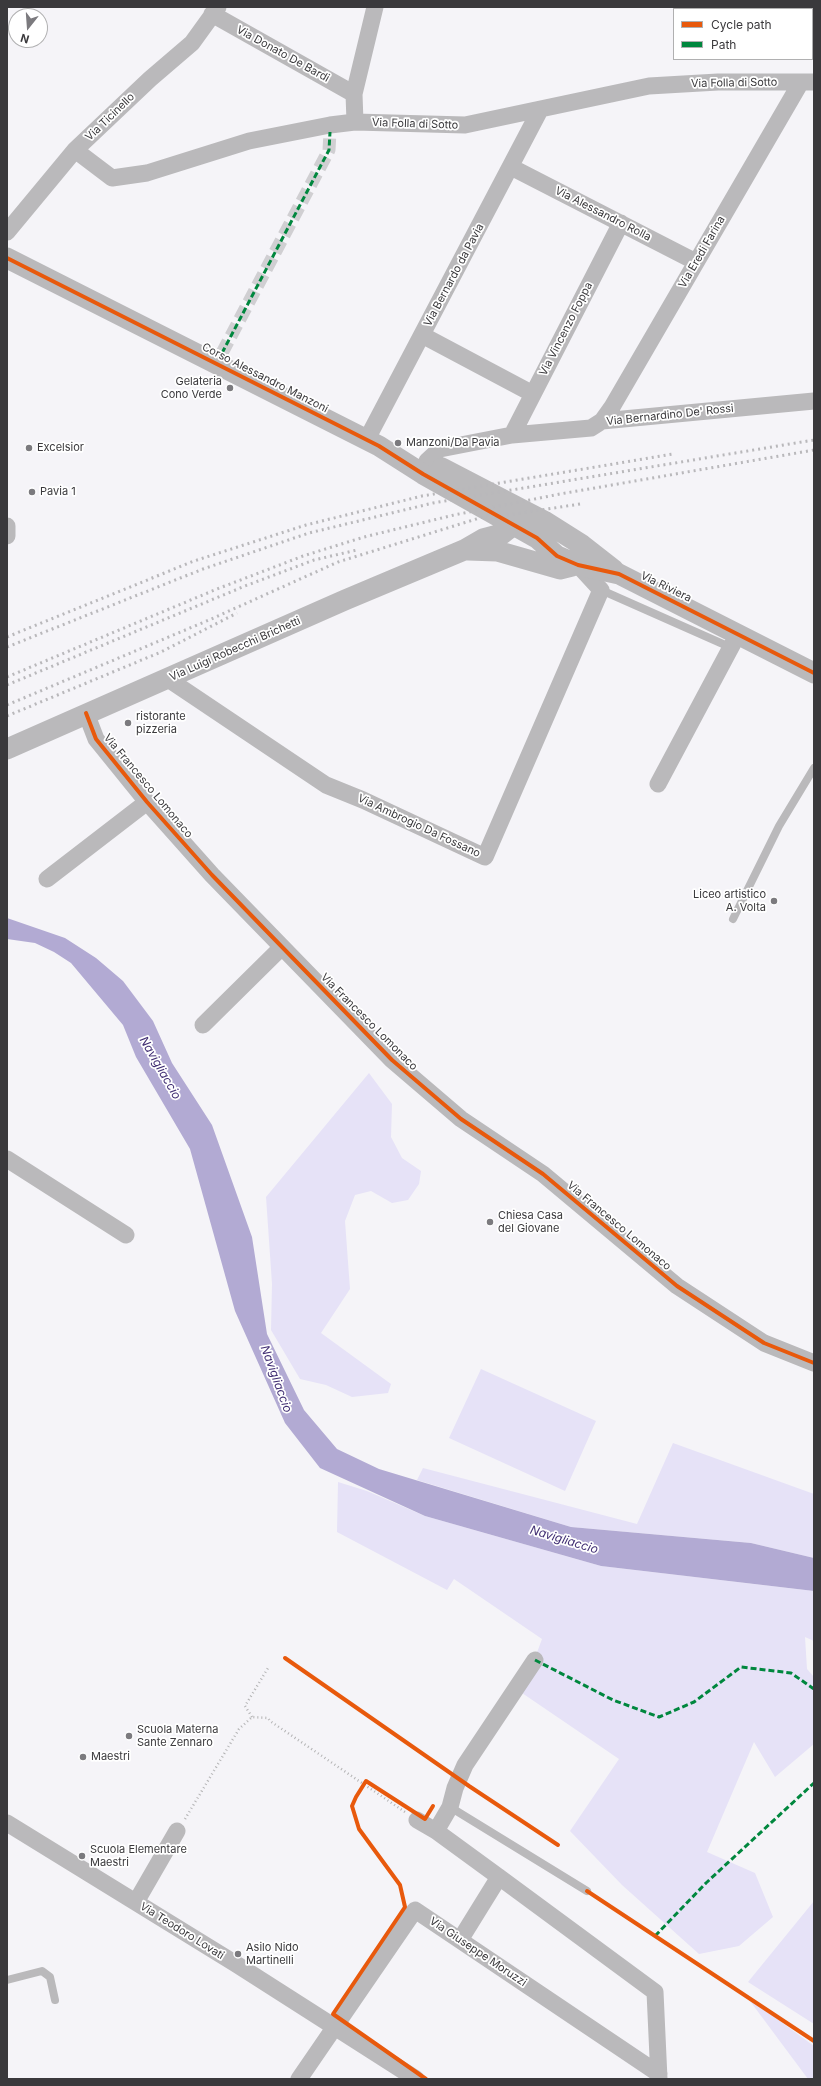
<!DOCTYPE html>
<style>
body{margin:0}
#map{position:relative;width:821px;height:2086px;overflow:hidden;background:#f5f4f8;font-family:Inter,sans-serif}
canvas{display:block}
.frame{position:absolute;inset:0;border:8px solid #3a393c;pointer-events:none}
.legend{position:absolute;left:673px;top:8px;width:140px;height:52px;box-sizing:border-box;background:#fff;border:1px solid #b0b0b1;margin:0;padding:5px 7px;list-style:none;font-size:12px;color:#3a393c}
.legend li{display:flex;align-items:center;gap:8px;height:20px}
.legend b{width:20px;border:1px solid #b0b0b1}
.north{position:absolute;left:8px;top:8px;width:40px;height:40px;box-sizing:border-box;background:#fff;border:1px solid #b0b0b1;border-radius:50%;rotate:197deg;font-size:11px;font-weight:700;line-height:16px;text-align:center;color:#3a393c}
.north::after{content:'';display:block;margin:auto;width:14px;height:18px;background:#7b7a7e;clip-path:polygon(50% 0,100% 100%,50% 72%,0 100%)}
</style>
<div id="map">
<canvas width="821" height="2086"></canvas>
<div class="frame"></div>
<ul class="legend">
<li><b style="height:5px;background:#e8590c"></b>Cycle path</li>
<li><b style="height:5px;background:#00873e"></b>Path</li>
</ul>
<div class="north">N</div>
</div>
<script>
const ctx = document.querySelector('canvas').getContext('2d');
ctx.lineJoin = 'round';
function paint(path, color) { ctx.fillStyle = color; ctx.fill(path, 'evenodd'); }
const poly = rows => new Path2D(rows.map(r => 'M' + r).join(''));
function trace(path, color, width, dash) { ctx.strokeStyle = color; ctx.lineWidth = width; ctx.lineCap = dash ? 'butt' : 'round'; ctx.setLineDash(dash || []); ctx.stroke(path); }
function drawText(font, color, halo, rows, align = 'center') {
  ctx.font = font + ' Inter,sans-serif'; ctx.lineWidth = 3.5; ctx.setLineDash([]); ctx.textBaseline = 'middle'; ctx.strokeStyle = halo; ctx.fillStyle = color; for (const [text, x, y, turn = 0] of rows) {
    ctx.save(); ctx.translate(x, y); ctx.rotate((+turn || 0) * Math.PI / 180); ctx.textAlign = isNaN(turn) ? turn : align; if (halo) ctx.strokeText(text, 0, 0); ctx.fillText(text, 0, 0); ctx.restore();
  }
}
paint(poly([
 [369,1073,392,1104,391,1137,402,1158,421,1171,419,1184,408,1200,392,1203,371,1191,355,1195,345,1221,350,1289,321,1333,391,1384,388,1393,352,1397,326,1385,300,1379,271,1330,272,1284,266,1197],
 [481,1369,596,1421,565,1491,449,1438],
 [673,1443,814,1494,814,1558,751,1543,571,1527,417,1480,423,1468,637,1524],
 [338,1482,367,1491,425,1516,601,1566,814,1591,814,1641,805,1637,807,1669,814,1677,814,1744,775,1777,754,1742,707,1852,755,1873,773,1917,739,1946,699,1954,622,1885,570,1831,619,1759,522,1693,542,1639,454,1579,447,1590,337,1532],
 [814,1901,814,2024,748,1982],
 [747,1997,814,2046,814,2079,808,2079]
]), '#e6e2f7');
paint(poly([
 [7,918,65,938,96,958,123,981,153,1021,172,1063,212,1125,252,1237,267,1334,304,1410,337,1449,379,1469,571,1527,751,1543,814,1558,814,1591,601,1566,425,1516,320,1468,285,1423,235,1311,190,1149,136,1057,123,1025,71,963,54,952,35,943,7,939]
]), '#b2aad3');
trace(poly([
 [222,353,329,150,330,132]
]), '#d0cfd2', 13, [13, 6]);
trace(poly([
 [252,1717,245,1706,268,1668],
 [185,1819,239,1729,252,1717,268,1718,270,1721,405,1812]
]), '#b3b3b4', 2.5, [1, 3]);
trace(poly([
 [601,590,732,648],
 [733,919,779,826,814,768],
 [450,1807,587,1891],
 [7,1980,42,1971,50,1977,55,2000]
]), '#bab9bb', 8);
trace(poly([
 [212,14,354,94],
 [355,122,354,94,375,7],
 [75,150,112,178,147,173,249,141,330,125,355,122,465,125,649,86,718,82,814,82],
 [511,167,696,262],
 [7,232,75,150,150,79,192,43,218,7],
 [422,335,533,394],
 [602,421,612,407,801,82],
 [512,435,621,223],
 [367,439,540,110],
 [423,474,427,461,440,449,512,435,591,428,602,421,814,401],
 [7,526,7,536],
 [168,679,326,785,363,800,485,857,601,590,578,565],
 [86,713,96,739,147,802,212,875,392,1060,461,1119,543,1174,677,1286,764,1343,814,1363],
 [658,784,738,634],
 [47,879,147,802],
 [203,1025,282,947],
 [7,1159,126,1235],
 [417,1820,436,1831,499,1877,655,1992,659,2079],
 [7,1823,236,1964,416,2079],
 [436,1831,450,1807,455,1788,465,1765,535,1660],
 [136,1902,177,1831],
 [460,1940,499,1877],
 [299,2079,415,1910,659,2074]
]), '#bab9bb', 17);
trace(poly([
 [7,258,379,446,423,474,537,538,557,556,578,565,619,574,814,673],
 [442,468,544,521,582,545,614,570],
 [468,550,497,551,560,569,572,566],
 [7,749,345,600,464,550,483,539,502,534,511,527,510,522]
]), '#bab9bb', 21);
trace(poly([
 [495,517,580,504],
 [7,637,194,561,306,525,422,496,673,454],
 [7,647,203,569,309,533,433,503,814,440],
 [7,677,217,589,303,556,364,537,454,515,560,494,814,450],
 [7,685,245,586,314,560,357,550],
 [7,705,209,620,338,562,502,511],
 [7,716,161,652,237,613]
]), '#b9b8bb', 3, [2, 4]);
trace(poly([
 [222,353,329,150,330,132],
 [535,1660,613,1700,659,1717,694,1702,741,1667,791,1673,814,1689],
 [655,1936,706,1883,814,1783]
]), '#00873e', 3, [6, 3]);
trace(poly([
 [7,258,379,446,423,474,537,538,557,556,578,565,619,574,814,673],
 [86,713,96,739,147,802,212,875,392,1060,461,1119,543,1174,677,1286,764,1343,814,1363],
 [285,1658,469,1786,558,1845],
 [587,1891,814,2041],
 [426,2079,333,2014,405,1907,400,1885,359,1829,352,1806,356,1797,366,1781,425,1819,433,1806]
]), '#e8590c', 4);
for (const [x, y, r, color] of [
 [230,388,4,"#7b7a7e"],
 [398,443,4,"#7b7a7e"],
 [29,448,4,"#7b7a7e"],
 [32,492,4,"#7b7a7e"],
 [128,723,4,"#7b7a7e"],
 [774,901,4,"#7b7a7e"],
 [490,1222,4,"#7b7a7e"],
 [129,1736,4,"#7b7a7e"],
 [83,1757,4,"#7b7a7e"],
 [82,1856,4,"#7b7a7e"],
 [238,1954,4,"#7b7a7e"]
]) { const dot = new Path2D(); dot.arc(x, y, r, 0, 2 * Math.PI); ctx.fillStyle = color; ctx.fill(dot); trace(dot, '#fff', 1.5); }
drawText('11px', '#3a393c', '#fff', [
 ["Via Donato De Bardi",283,54,29],
 ["Via Folla di Sotto",734,83,-1],
 ["Via Ticinello",110,117,-44],
 ["Via Folla di Sotto",415,124,2],
 ["Via Alessandro Rolla",603,214,27],
 ["Via Eredi Farina",702,252,-60],
 ["Via Bernardo da Pavia",454,275,-62],
 ["Via Vincenzo Foppa",566,329,-63],
 ["Corso Alessandro Manzoni",265,378,27],
 ["Via Bernardino De' Rossi",670,415,-6],
 ["Via Riviera",666,587,26],
 ["Via Luigi Robecchi Brichetti",235,649,-24],
 ["Via Francesco Lomonaco",148,786,50],
 ["Via Ambrogio Da Fossano",419,826,25],
 ["Via Francesco Lomonaco",369,1022,45],
 ["Via Francesco Lomonaco",619,1226,40],
 ["Via Teodoro Lovati",182,1931,32],
 ["Via Giuseppe Moruzzi",478,1952,34]
]);
drawText('11px', '#3a393c', '#fff', [
 ["Gelateria",222,382,"right"],
 ["Cono Verde",222,395,"right"],
 ["Manzoni/Da Pavia",406,443],
 ["Excelsior",37,448],
 ["Pavia 1",40,492],
 ["ristorante",136,717],
 ["pizzeria",136,730],
 ["Liceo artistico",766,895,"right"],
 ["A. Volta",766,908,"right"],
 ["Chiesa Casa",498,1216],
 ["del Giovane",498,1229],
 ["Scuola Materna",137,1730],
 ["Sante Zennaro",137,1743],
 ["Maestri",91,1757],
 ["Scuola Elementare",90,1850],
 ["Maestri",90,1863],
 ["Asilo Nido",246,1948],
 ["Martinelli",246,1961]
], 'left');
drawText('italic 12px', '#412e73', '#fff', [
 ["Navigliaccio",160,1068,60],
 ["Navigliaccio",276,1379,70],
 ["Navigliaccio",564,1540,17]
]);
</script>
